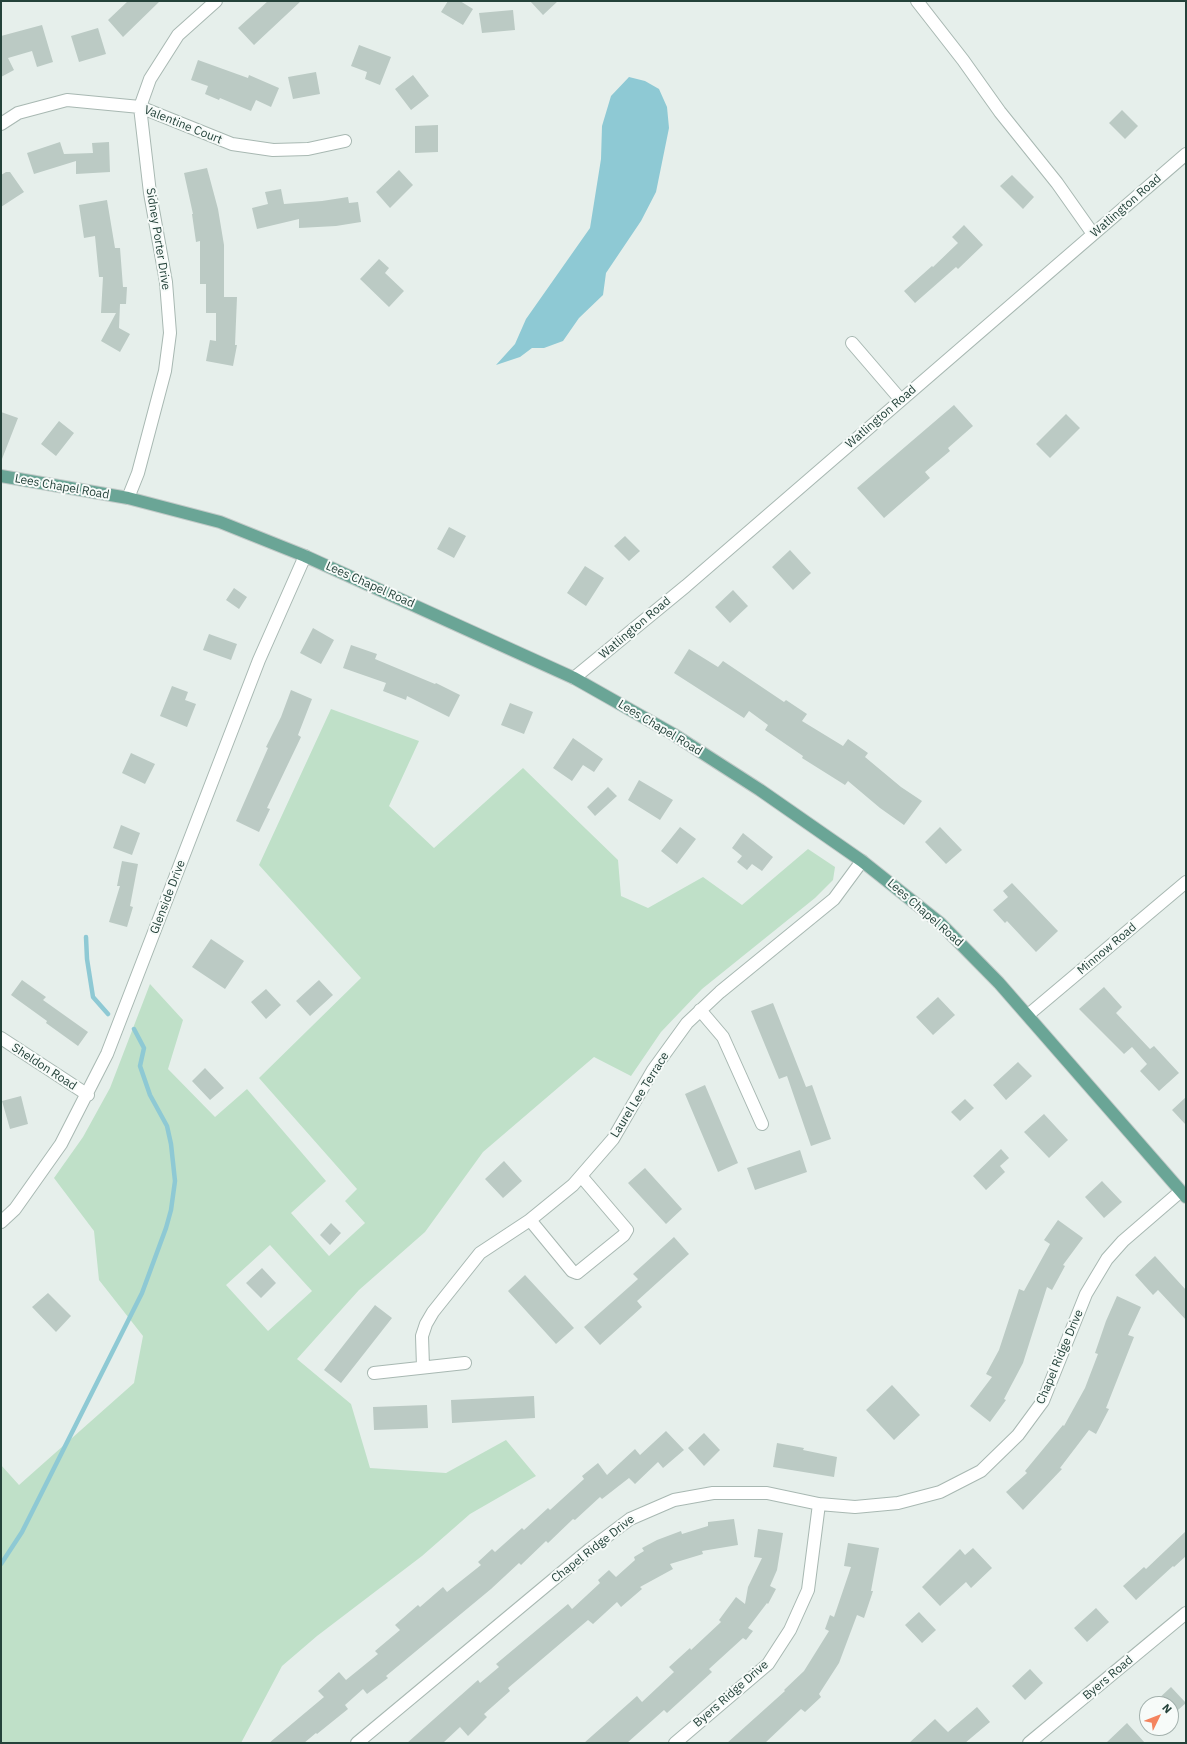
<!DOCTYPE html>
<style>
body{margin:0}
#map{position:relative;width:1187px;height:1744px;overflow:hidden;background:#e6efeb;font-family:"IBM Plex Sans",sans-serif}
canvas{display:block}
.frame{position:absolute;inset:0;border:2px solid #24423a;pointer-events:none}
.north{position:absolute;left:1139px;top:1696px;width:40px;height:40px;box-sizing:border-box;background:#f7fbf9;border:1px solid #a3b1ad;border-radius:50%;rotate:47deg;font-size:11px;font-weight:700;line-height:16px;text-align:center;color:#24423a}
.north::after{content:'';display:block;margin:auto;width:14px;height:18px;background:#f4845f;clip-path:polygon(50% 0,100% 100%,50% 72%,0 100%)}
</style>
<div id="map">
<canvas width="1187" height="1744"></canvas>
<div class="frame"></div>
<div class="north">N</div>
</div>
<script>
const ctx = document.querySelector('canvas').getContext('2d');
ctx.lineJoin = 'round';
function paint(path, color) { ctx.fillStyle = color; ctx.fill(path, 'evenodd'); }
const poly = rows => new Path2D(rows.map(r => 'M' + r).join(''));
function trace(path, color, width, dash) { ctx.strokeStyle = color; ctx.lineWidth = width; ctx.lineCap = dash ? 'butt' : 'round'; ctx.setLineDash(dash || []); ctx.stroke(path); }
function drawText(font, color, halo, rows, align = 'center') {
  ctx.font = font + ' "IBM Plex Sans",sans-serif'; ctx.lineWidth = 4; ctx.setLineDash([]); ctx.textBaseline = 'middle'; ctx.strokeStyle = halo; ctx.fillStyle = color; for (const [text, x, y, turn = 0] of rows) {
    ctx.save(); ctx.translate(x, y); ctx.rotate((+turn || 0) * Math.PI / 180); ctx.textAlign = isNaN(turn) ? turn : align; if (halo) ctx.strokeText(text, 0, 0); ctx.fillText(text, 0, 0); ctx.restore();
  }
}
paint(poly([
 [331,709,419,741,389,806,434,848,523,768,618,860,621,896,648,908,703,877,742,905,808,849,835,867,833,880,815,898,702,989,661,1032,631,1076,594,1057,483,1152,425,1232,359,1290,297,1359,351,1404,370,1468,446,1473,506,1440,536,1476,470,1514,422,1556,317,1636,282,1666,241,1743,1,1743,1,1465,19,1485,134,1383,143,1336,99,1280,94,1231,54,1178,83,1137,110,1088,150,984,183,1020,168,1069,215,1117,247,1089,326,1181,291,1213,329,1256,365,1223,345,1201,357,1189,259,1078,361,978,259,865],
 [270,1245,312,1291,268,1331,226,1285]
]), '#bfe0c8');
paint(poly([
 [629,77,645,81,659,89,667,107,669,128,656,192,641,221,606,273,603,295,579,318,563,341,544,348,532,348,520,357,496,365,515,344,526,319,590,228,601,159,602,126,611,96]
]), '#8ec9d4');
trace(poly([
 [86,937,87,959,93,997,108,1014],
 [1,1564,22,1532,142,1293,166,1228,171,1210,175,1181,171,1144,167,1126,150,1095,140,1066,144,1048,134,1029]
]), '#8ec9d4', 4.5);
paint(poly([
 [128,1,160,1,123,37,108,20],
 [268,1,301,1,254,45,238,28],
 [448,1,460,1,473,9,463,25,441,12],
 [530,1,558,1,543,15],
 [513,10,515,30,482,33,479,13],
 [42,25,53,62,37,67,32,51,8,58,14,70,1,77,1,36],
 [98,28,106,54,79,62,71,36],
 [359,45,391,57,380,85,365,79,367,72,351,66],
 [198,60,248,78,249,75,279,88,271,107,256,100,251,111,220,98,219,100,205,94,208,86,191,80],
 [316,72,320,94,293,99,288,77],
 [413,75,429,96,411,110,395,89],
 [1122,110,1138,126,1125,139,1109,123],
 [438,125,438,152,415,153,415,126],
 [60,142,64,154,93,153,92,143,109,142,110,172,76,174,76,161,34,174,27,153],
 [207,168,218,209,224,245,224,297,237,297,235,345,237,345,233,366,206,361,210,340,216,341,216,313,206,313,206,284,200,284,200,241,196,242,192,214,193,214,184,173],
 [399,170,413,185,390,208,376,192],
 [6,172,10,172,24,192,1,207,1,175],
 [1012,175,1034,197,1023,209,1000,186],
 [281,189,284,204,322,201,348,197,349,203,358,202,361,222,336,226,299,228,299,219,257,229,252,208,268,204,265,192],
 [107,200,115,248,120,248,123,287,127,287,126,304,120,304,119,328,130,334,120,352,101,341,116,313,101,313,103,277,99,277,95,236,84,238,79,205],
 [964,225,983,245,958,269,956,267,915,303,904,291,932,266,933,267,958,243,952,237],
 [379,259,389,268,385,273,404,291,389,307,360,279],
 [954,405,973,426,948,448,950,451,925,472,930,478,884,518,857,488],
 [1,412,18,418,2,459,1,459],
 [1066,414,1080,428,1050,458,1036,444],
 [59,421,74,433,56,456,41,444],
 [449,527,466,536,454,558,437,549],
 [625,536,640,551,629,561,614,546],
 [790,550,811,573,793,590,772,567],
 [585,566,604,578,586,606,567,593],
 [234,588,247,597,239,609,226,600],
 [733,590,748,606,730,623,715,607],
 [313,628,334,640,321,664,300,653],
 [209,634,237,644,231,660,203,650],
 [351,645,377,654,375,659,435,684,436,683,460,695,449,717,407,696,406,700,383,691,386,683,343,668],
 [689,649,718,667,723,661,784,702,786,700,807,714,802,721,843,746,848,739,868,753,865,757,901,787,922,801,904,825,880,808,848,781,845,785,802,758,803,756,765,730,768,725,749,711,744,718,674,673],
 [172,686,188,692,185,700,196,704,187,727,160,716],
 [291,690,312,699,298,735,301,737,267,808,270,809,259,832,236,821,268,748,266,747,281,717],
 [510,703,533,712,524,734,501,725],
 [573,738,603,759,594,772,583,765,572,781,553,768],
 [131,753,155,764,145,784,122,773],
 [639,780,673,800,660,820,628,800],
 [608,787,617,796,595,816,587,807],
 [121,825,140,833,132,855,113,848],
 [680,827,696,839,677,864,661,851],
 [940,827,962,850,946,864,925,842],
 [743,833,773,857,762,871,752,864,747,870,737,862,742,856,732,848],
 [122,861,138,864,130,906,133,907,127,927,109,922,120,886,117,886],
 [1012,883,1058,931,1036,952,1007,921,1005,923,993,910,1008,897,1003,891],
 [211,939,244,961,225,989,192,967],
 [22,980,46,997,43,1000,88,1032,78,1046,46,1023,47,1021,11,995],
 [319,980,333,995,310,1016,296,1001],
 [1104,987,1122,1007,1116,1013,1150,1049,1154,1046,1179,1073,1159,1091,1140,1071,1147,1064,1132,1047,1124,1054,1079,1009],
 [266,989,281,1005,266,1019,251,1002],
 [938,997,955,1015,933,1035,916,1017],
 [773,1003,806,1087,812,1085,831,1139,811,1146,787,1076,779,1079,751,1011],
 [1018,1062,1032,1076,1006,1100,993,1085],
 [205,1068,224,1088,210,1100,192,1081],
 [705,1085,738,1163,718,1172,685,1094],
 [21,1096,28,1124,10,1129,2,1101],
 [1186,1097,1186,1125,1172,1110],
 [965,1099,974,1108,960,1121,951,1112],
 [1044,1114,1068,1140,1049,1158,1024,1132],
 [1001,1149,1009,1158,1000,1166,1005,1172,986,1190,973,1176],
 [800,1150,807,1172,755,1190,747,1168],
 [504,1161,522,1181,503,1198,485,1179],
 [645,1168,682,1209,666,1224,628,1183],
 [1102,1181,1122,1202,1104,1218,1085,1197],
 [1058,1220,1083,1238,1063,1265,1065,1266,1052,1290,1047,1287,1023,1363,1004,1399,1006,1400,990,1422,970,1406,992,1377,986,1374,999,1350,1019,1289,1024,1291,1050,1244,1044,1240],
 [331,1223,341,1233,330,1245,320,1235],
 [674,1237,689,1254,637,1301,642,1307,600,1345,584,1327,638,1279,633,1274],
 [1155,1256,1186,1290,1186,1320,1158,1290,1153,1295,1135,1275],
 [262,1268,276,1283,261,1298,246,1283],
 [525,1275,574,1328,556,1344,508,1291],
 [48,1293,71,1316,56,1332,32,1307],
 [1117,1296,1141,1307,1128,1335,1134,1337,1106,1408,1109,1409,1096,1434,1089,1430,1060,1468,1062,1469,1023,1510,1006,1492,1027,1473,1025,1471,1063,1425,1064,1426,1085,1388,1098,1354,1095,1353,1106,1321],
 [375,1305,392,1318,341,1383,324,1370],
 [892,1385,920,1415,894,1440,866,1410],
 [534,1396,535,1418,452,1423,451,1400],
 [427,1405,428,1428,374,1430,373,1407],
 [666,1431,684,1450,663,1468,658,1462,635,1484,629,1478,602,1499,600,1497,575,1520,573,1519,548,1543,546,1541,521,1565,519,1563,491,1589,386,1676,388,1678,367,1694,363,1689,345,1705,348,1709,317,1734,316,1733,304,1743,269,1743,324,1697,318,1691,339,1672,346,1680,378,1654,375,1651,400,1630,395,1625,418,1605,420,1607,443,1587,447,1592,481,1565,478,1562,492,1549,495,1552,522,1528,524,1530,548,1508,550,1510,584,1479,582,1476,598,1463,607,1475,635,1449,640,1455],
 [704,1433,720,1450,704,1466,688,1448],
 [777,1443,804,1448,803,1450,837,1457,834,1477,773,1467],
 [734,1519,738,1545,702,1551,703,1554,670,1564,673,1569,640,1587,642,1589,621,1607,617,1602,593,1624,588,1620,508,1688,510,1691,484,1714,487,1717,468,1736,460,1727,443,1743,407,1743,478,1680,480,1683,499,1667,496,1664,568,1604,572,1609,600,1583,598,1580,609,1570,616,1577,635,1560,634,1557,644,1551,642,1548,657,1540,681,1531,682,1534,708,1526,708,1522],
 [758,1529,783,1533,777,1570,770,1586,776,1589,768,1604,767,1603,748,1628,753,1631,746,1640,743,1638,709,1669,712,1672,667,1713,664,1710,627,1743,584,1743,637,1696,642,1702,674,1672,669,1667,690,1648,691,1650,721,1622,719,1620,736,1597,745,1604,748,1587,762,1558,754,1557],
 [1186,1531,1186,1556,1174,1567,1173,1566,1136,1600,1123,1586,1144,1567,1146,1569],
 [848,1543,879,1548,871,1591,873,1591,864,1618,857,1615,839,1663,819,1694,821,1697,805,1712,801,1709,765,1743,727,1743,785,1691,784,1690,804,1671,829,1631,825,1629,830,1615,834,1617,851,1567,844,1566],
 [973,1548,992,1568,971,1588,966,1582,940,1606,922,1587,960,1549,965,1555],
 [1096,1608,1109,1622,1087,1642,1074,1628],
 [919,1612,936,1630,922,1643,905,1625],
 [1030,1669,1043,1683,1025,1700,1012,1686],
 [1171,1687,1186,1703,1171,1716,1171,1704,1153,1704],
 [977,1707,990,1722,965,1743,909,1743,935,1719,948,1732],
 [1127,1723,1145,1743,1106,1743]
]), '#bbcac4');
const minor = poly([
 [917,1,963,60,1000,112,1057,183,1093,234],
 [1,124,18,113,67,100,140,107,232,144,273,150,308,149,345,141],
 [852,343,901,400],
 [128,498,138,473,165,371,170,333,166,282,150,193,140,107,150,79,178,35,216,1],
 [574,678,686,586,1186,154],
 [700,1010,723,1037,762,1124],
 [1028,1015,1186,882],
 [1,1038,88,1095],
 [530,1220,572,1271,577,1273,624,1235,627,1230,581,1176],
 [1,1222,15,1209,61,1144,107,1054,259,660,305,556],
 [423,1367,422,1336,426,1324,433,1312,480,1253,530,1220,573,1185,613,1139,653,1070,687,1023,720,992,834,899,862,861],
 [374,1373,465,1363],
 [357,1743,590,1549,630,1519,674,1500,713,1493,767,1493,819,1504,855,1507,898,1503,940,1492,981,1471,1018,1435,1043,1401,1086,1294,1107,1259,1123,1241,1181,1191],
 [675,1743,768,1664,790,1630,808,1590,819,1504],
 [1029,1743,1186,1613]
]);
const major = poly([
 [1,476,128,498,220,522,305,556,574,678,673,734,760,790,862,861,940,923,999,983,1186,1197]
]);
trace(minor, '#a8b8b2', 14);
trace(major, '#c2cac8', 14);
trace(minor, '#fff', 12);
trace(major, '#6aa596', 12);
drawText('12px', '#24423a', '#f7fbf9', [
 ["Valentine Court",183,125,22],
 ["Watlington Road",1126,206,-41],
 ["Sidney Porter Drive",158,239,81],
 ["Watlington Road",881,417,-41],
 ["Lees Chapel Road",62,487,10],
 ["Lees Chapel Road",370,585,24],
 ["Watlington Road",635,628,-40],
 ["Lees Chapel Road",660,728,31],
 ["Glenside Drive",168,897,-69],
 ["Lees Chapel Road",925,913,41],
 ["Minnow Road",1107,949,-40],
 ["Sheldon Road",44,1067,33],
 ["Laurel Lee Terrace",640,1095,-58],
 ["Chapel Ridge Drive",1060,1357,-67],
 ["Chapel Ridge Drive",593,1549,-38],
 ["Byers Road",1108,1678,-40],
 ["Byers Ridge Drive",731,1694,-41]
]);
</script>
